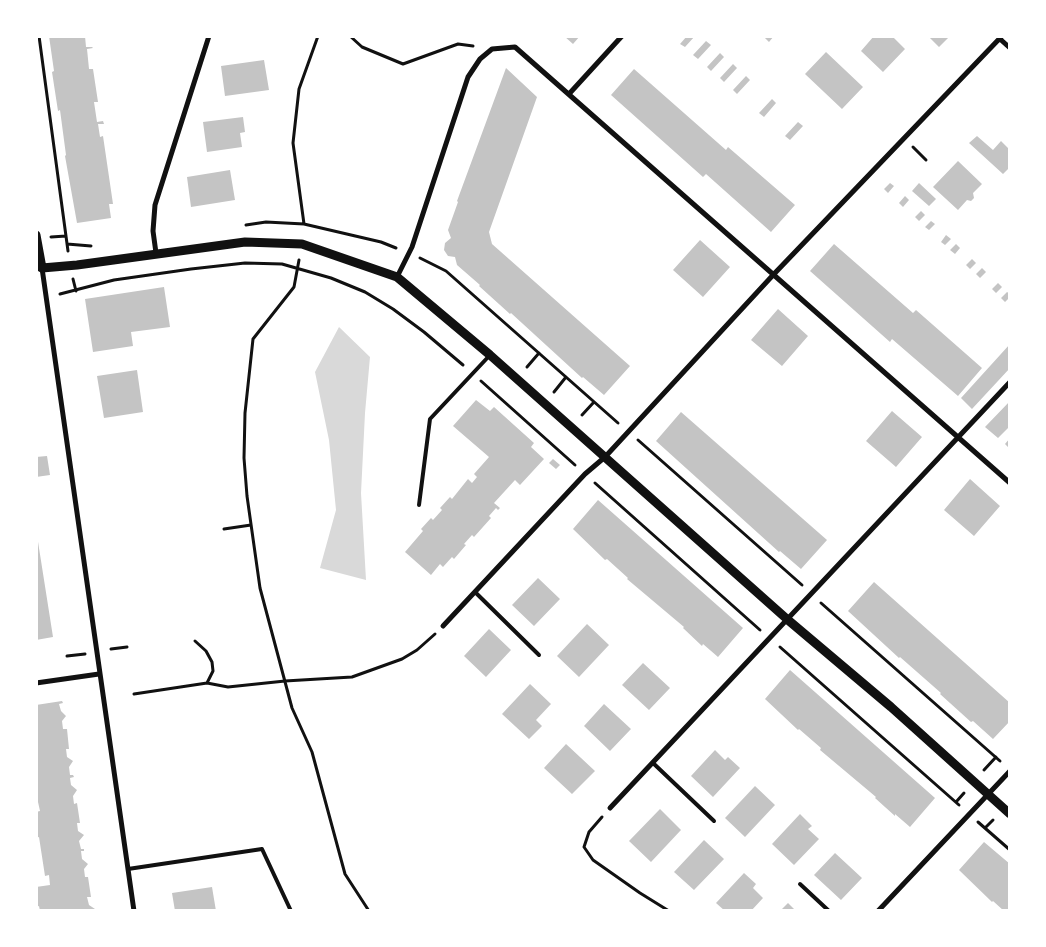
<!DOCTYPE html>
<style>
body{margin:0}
#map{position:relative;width:1046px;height:947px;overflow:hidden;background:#fff;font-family:"Asap Condensed",sans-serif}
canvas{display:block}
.frame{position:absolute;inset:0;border:38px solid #fff;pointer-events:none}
</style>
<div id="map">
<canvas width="1046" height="947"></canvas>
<div class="frame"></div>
</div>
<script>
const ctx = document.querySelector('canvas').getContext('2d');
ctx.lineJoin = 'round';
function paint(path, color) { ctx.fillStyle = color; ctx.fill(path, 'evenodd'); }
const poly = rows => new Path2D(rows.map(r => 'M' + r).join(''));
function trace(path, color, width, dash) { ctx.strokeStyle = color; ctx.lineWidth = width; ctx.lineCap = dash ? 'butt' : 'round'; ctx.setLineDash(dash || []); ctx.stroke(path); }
paint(poly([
 [339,327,370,357,365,413,361,493,366,580,320,568,336,510,329,440,315,372]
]), '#d9d9d9');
paint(poly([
 [49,36,85,36,86,47,92,47,93,48,87,49,89,69,93,69,98,102,94,102,97,122,103,121,104,124,98,124,100,137,103,136,113,204,109,204,111,218,77,223,65,156,66,155,60,110,58,111,52,72,54,71],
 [564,36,580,36,573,44],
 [687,36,695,36,685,47,680,44],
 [763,36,774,36,769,42],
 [874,36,892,36,905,49,883,72,861,51],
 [928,36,950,36,939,47],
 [706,41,711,45,698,59,693,55],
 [826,52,863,87,842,109,805,74],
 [720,53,724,57,711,71,707,67],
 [264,60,269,90,225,96,221,66],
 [733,64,737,68,724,82,720,78],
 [506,68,537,97,489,232,492,244,630,366,604,395,583,377,582,378,511,313,510,314,479,286,480,285,457,265,455,257,448,256,444,250,445,243,451,238,448,230,458,202,457,201],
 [634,69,726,150,728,147,795,205,771,232,706,174,703,177,611,95],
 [746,76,750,80,737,94,733,90],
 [772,99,776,103,764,117,759,113],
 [243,117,245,132,240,133,242,147,207,152,203,122],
 [798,122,803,126,790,140,785,136],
 [977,136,993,150,1001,141,1010,150,1010,167,1003,174,969,143],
 [958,161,982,184,973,193,974,198,971,201,967,200,958,210,933,187],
 [230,170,235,200,191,207,187,177],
 [890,183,894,186,888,193,884,189],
 [919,183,936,199,929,206,912,191],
 [905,196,909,200,903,207,899,203],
 [921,211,925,215,919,221,915,217],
 [931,221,935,224,929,230,925,227],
 [946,235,951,239,945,245,941,242],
 [700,240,730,267,703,297,673,270],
 [834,244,913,313,916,310,982,368,958,396,892,339,890,342,810,271],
 [956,244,960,248,955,254,950,250],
 [972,259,976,263,970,269,966,265],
 [982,268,986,272,980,278,976,274],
 [998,283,1002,287,996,293,992,289],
 [164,287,170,327,131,332,133,346,93,352,85,299],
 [1007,292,1010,294,1010,297,1005,302,1001,298],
 [778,309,808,336,782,366,751,340],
 [1010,344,1010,368,972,409,961,398],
 [137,370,143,412,104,418,97,376],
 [476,400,490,411,494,407,534,443,531,447,544,459,520,485,515,480,494,503,500,508,498,510,496,508,489,516,491,518,474,537,472,535,464,544,466,545,454,559,452,557,443,567,440,564,431,575,405,552,423,531,421,529,431,518,433,520,442,510,440,508,450,497,452,499,468,479,472,483,477,477,474,474,489,457,453,426],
 [1010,401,1010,426,998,438,985,427],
 [892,411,922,437,896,467,866,441],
 [681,412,827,540,801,569,780,551,779,552,656,441],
 [1010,438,1010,449,1005,444],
 [47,456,50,475,36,477,36,457],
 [553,459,560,465,556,469,549,463],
 [970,479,1000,506,974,536,944,510],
 [598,500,743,628,718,657,703,644,702,646,683,628,684,627,627,579,628,578,607,559,605,560,573,529],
 [36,529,53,637,36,640],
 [538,578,560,599,534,626,512,605],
 [874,582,1010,703,1010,721,993,739,973,721,971,722,940,694,941,693,900,657,899,658,848,611],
 [587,624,609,645,579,677,557,656],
 [489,629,511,650,486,677,464,656],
 [643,663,670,688,649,710,622,685],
 [790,670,935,798,910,827,895,814,895,816,875,798,876,797,820,750,821,748,799,729,798,730,765,699],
 [530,684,551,704,536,720,542,726,529,739,502,714],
 [62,701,63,703,59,704,61,711,66,716,62,721,63,729,67,729,69,749,66,749,67,757,73,761,69,767,70,775,73,775,74,777,70,778,71,785,77,790,73,796,74,804,77,803,80,823,77,823,78,831,84,835,79,841,81,849,84,849,84,851,81,851,82,859,88,864,84,869,85,877,88,877,91,897,87,897,89,905,95,909,93,911,40,911,39,906,36,907,36,887,50,885,49,875,45,876,39,837,36,838,36,812,40,811,38,802,36,802,36,705],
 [604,704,631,729,610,751,584,726],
 [566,744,595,771,572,794,544,768],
 [715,750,725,760,728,757,740,768,713,797,691,776],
 [755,786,775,805,745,837,725,818],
 [660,809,681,830,651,862,629,841],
 [800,814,812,826,808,829,819,839,794,865,772,844],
 [704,840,724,859,694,890,674,872],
 [984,842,1010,864,1010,911,1004,911,993,901,992,902,959,870],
 [835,853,862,878,841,900,814,875],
 [744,873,756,884,753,888,763,898,751,911,725,911,716,903],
 [212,887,216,911,175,911,172,893],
 [788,903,796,911,780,911]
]), '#c4c4c4');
trace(poly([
 [39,36,68,251],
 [350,36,362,47,403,64,458,44,473,46],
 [913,147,926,160],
 [304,224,293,143,299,89,318,36],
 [246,225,266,222,304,224,381,242,396,248],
 [51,237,66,236],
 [67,244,91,246],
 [420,258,446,271,618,423],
 [299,260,294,287,253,339,245,413,244,458,247,496,260,588,292,708,312,752,345,874,369,911],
 [73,279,76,291],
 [60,294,114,280,191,269,245,263,282,264,331,278,365,292,393,309,424,332,463,365],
 [527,367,539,353],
 [481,381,575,465],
 [554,392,566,377],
 [582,415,594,402],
 [638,440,802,585],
 [595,483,760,630],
 [224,529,251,525],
 [821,603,1000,761],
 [195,641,206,651,212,662,213,671,207,683],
 [780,647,959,805],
 [111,649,127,647],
 [67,656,85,654],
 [134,694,207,683,228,687,285,681,352,677,402,659,417,650,435,634],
 [984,770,996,757],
 [956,802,964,793],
 [602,817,589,832,584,847,593,860,640,893,669,911],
 [978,822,1010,850],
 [985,828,993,820]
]), '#111', 3);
trace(poly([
 [419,505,430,419,490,355],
 [476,593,539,655],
 [653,763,714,821],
 [128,869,262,849,291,911],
 [800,884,829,911]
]), '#111', 4);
trace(poly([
 [1000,39,1010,48],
 [569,94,622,36],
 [156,253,153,231,155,205,209,36],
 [36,269,42,268,134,911],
 [397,277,412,247,468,77,480,59,492,49,515,47,1010,483],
 [443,626,585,474,605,457,774,274,1002,36],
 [36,683,99,674],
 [610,808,1010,382],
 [878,911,1010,771]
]), '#111', 5);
trace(poly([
 [36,235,42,268,77,265,245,242,302,244,397,277,490,355,788,620,891,707,1010,814]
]), '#111', 9);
</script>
